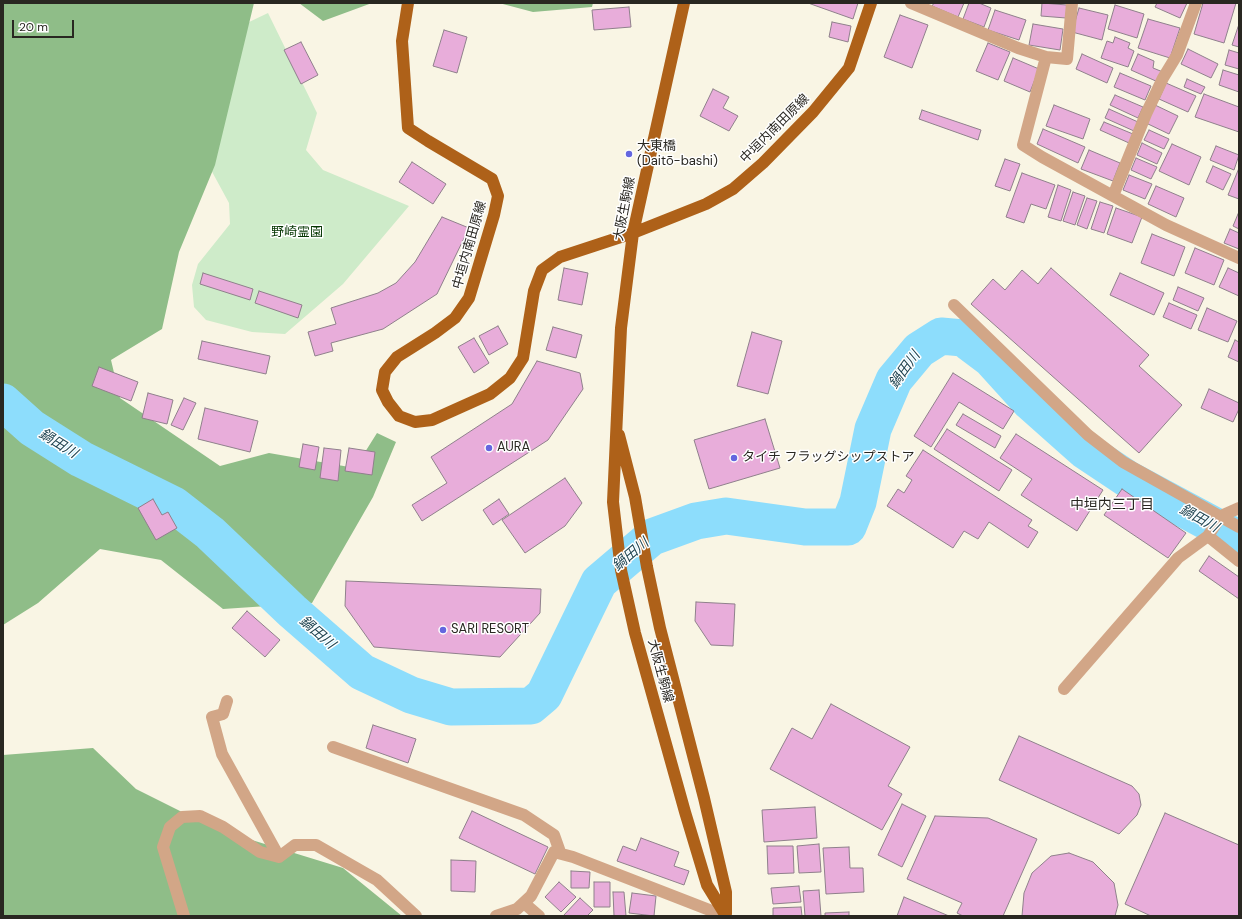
<!DOCTYPE html>
<meta charset="utf-8">
<style>
body{margin:0}
#map{position:relative;width:1242px;height:919px;overflow:hidden;background:#f9f5e4;font-family:"DM Sans",sans-serif}
canvas{display:block}
.frame{position:absolute;inset:0;border:4px solid #292721;pointer-events:none}
.scale{position:absolute;left:12px;top:20px;width:62px;height:18px;box-sizing:border-box;border:2px solid #292721;border-top:0;padding-left:5px;font-size:12px;line-height:14px;white-space:nowrap;color:#292721;-webkit-text-stroke:3px #fff;paint-order:stroke}
</style>
<div id="map">
<canvas width="1242" height="919"></canvas>
<div class="frame"></div>
<div class="scale">20 m</div>
</div>
<script>
const ctx = document.querySelector('canvas').getContext('2d');
ctx.lineJoin = 'round';
function paint(path, color) { ctx.fillStyle = color; ctx.fill(path, 'evenodd'); }
const poly = rows => new Path2D(rows.map(r => 'M' + r).join(''));
function trace(path, color, width, dash) { ctx.strokeStyle = color; ctx.lineWidth = width; ctx.lineCap = dash ? 'butt' : 'round'; ctx.setLineDash(dash || []); ctx.stroke(path); }
function drawText(font, color, halo, rows, align = 'center') {
  ctx.font = font + ' "DM Sans","Noto Sans JP",sans-serif'; ctx.lineWidth = 3; ctx.setLineDash([]); ctx.textBaseline = 'middle'; ctx.strokeStyle = halo; ctx.fillStyle = color; for (const [text, x, y, turn = 0] of rows) {
    ctx.save(); ctx.translate(x, y); ctx.rotate((+turn || 0) * Math.PI / 180); ctx.textAlign = isNaN(turn) ? turn : align; if (halo) ctx.strokeText(text, 0, 0); ctx.fillText(text, 0, 0); ctx.restore();
  }
}
paint(poly([
 [268,13,317,113,306,150,323,170,409,206,343,284,285,334,252,332,206,320,194,307,192,285,198,264,230,224,229,203,204,157,224,34]
]), '#ceebc9');
paint(poly([
 [3,3,254,3,215,165,179,252,162,329,111,360,120,398,220,466,269,453,355,468,377,433,396,442,373,497,312,603,223,609,161,560,100,549,38,603,3,625],
 [299,3,372,3,323,21],
 [499,3,593,3,592,7,533,12],
 [93,748,136,789,216,829,343,868,402,916,3,916,3,755]
]), '#8fbd88');
trace(poly([
 [3,402,32,428,81,459,174,505,210,533,292,611,362,672,411,695,451,707,531,706,544,695,599,582,652,537,696,521,726,516,805,527,848,527,858,502,873,429,894,380,919,350,941,336,963,338,991,359,1030,402,1084,450,1126,478,1232,535,1239,540]
]), '#8dddfc', 37);
const building = poly([
 [808,3,858,3,853,19,808,3],
 [934,3,964,3,958,17,932,6,934,3],
 [969,3,979,3,991,8,984,27,963,19,969,3],
 [1042,3,1067,5,1066,18,1041,16,1042,3],
 [1157,3,1187,3,1180,18,1155,7,1157,3],
 [1203,3,1236,3,1224,43,1194,34,1203,3],
 [1115,5,1144,14,1137,38,1108,29,1115,5],
 [629,7,631,27,594,30,592,10,629,7],
 [1079,8,1108,15,1102,40,1072,32,1079,8],
 [995,10,1026,20,1019,40,988,30,995,10],
 [900,15,928,25,912,68,884,57,900,15],
 [1148,19,1180,28,1170,58,1138,48,1148,19],
 [832,22,851,26,848,42,829,37,832,22],
 [1033,24,1063,29,1060,50,1029,45,1033,24],
 [1238,27,1239,27,1239,47,1232,45,1238,27],
 [444,30,467,37,457,73,433,66,444,30],
 [1115,37,1130,43,1128,48,1134,51,1128,67,1101,58,1107,41,1113,43,1115,37],
 [301,42,318,75,301,84,284,50,301,42],
 [988,43,1010,52,998,80,976,71,988,43],
 [1188,49,1218,64,1211,78,1181,64,1188,49],
 [1229,50,1239,53,1239,69,1225,65,1229,50],
 [1082,54,1113,68,1107,83,1076,69,1082,54],
 [1138,54,1154,61,1153,68,1163,72,1158,82,1131,70,1138,54],
 [1013,58,1039,69,1030,92,1004,81,1013,58],
 [1223,70,1239,75,1239,92,1219,85,1223,70],
 [1120,73,1151,86,1145,100,1114,87,1120,73],
 [1187,79,1205,87,1201,94,1184,87,1187,79],
 [1166,83,1196,96,1188,112,1159,99,1166,83],
 [713,89,729,97,723,108,738,116,729,131,700,116,713,89],
 [1204,94,1239,107,1239,132,1195,117,1204,94],
 [1115,95,1143,107,1138,118,1110,105,1115,95],
 [1054,105,1090,119,1083,139,1046,126,1054,105],
 [1155,105,1178,116,1169,134,1146,123,1155,105],
 [1109,109,1138,122,1134,131,1105,118,1109,109],
 [922,110,981,130,978,140,919,119,922,110],
 [1104,122,1133,134,1129,143,1100,130,1104,122],
 [1043,129,1085,147,1078,163,1037,144,1043,129],
 [1149,130,1169,139,1164,149,1144,140,1149,130],
 [1142,143,1162,153,1157,164,1137,155,1142,143],
 [1172,144,1201,157,1189,185,1159,171,1172,144],
 [1216,146,1239,155,1234,170,1210,160,1216,146],
 [1089,150,1120,163,1113,181,1081,169,1089,150],
 [1136,158,1157,167,1151,179,1131,170,1136,158],
 [1005,159,1020,164,1010,191,995,186,1005,159],
 [412,162,446,184,433,204,399,182,412,162],
 [1213,166,1231,174,1223,190,1206,182,1213,166],
 [1239,168,1239,199,1228,195,1239,168],
 [1022,173,1055,185,1046,209,1031,204,1024,223,1006,217,1022,173],
 [1129,175,1152,184,1145,199,1123,190,1129,175],
 [1058,185,1071,190,1061,221,1048,217,1058,185],
 [1156,186,1184,198,1176,217,1148,204,1156,186],
 [1073,192,1085,196,1075,225,1063,221,1073,192],
 [1087,198,1097,201,1087,229,1077,225,1087,198],
 [1100,202,1113,206,1104,233,1091,229,1100,202],
 [1116,208,1142,217,1132,243,1107,234,1116,208],
 [1238,214,1239,214,1239,229,1233,226,1238,214],
 [442,217,469,228,437,294,383,329,331,343,333,351,315,356,308,332,336,324,331,308,378,293,396,283,415,262,442,217],
 [1230,229,1239,233,1239,249,1224,243,1230,229],
 [1152,234,1185,247,1174,276,1141,263,1152,234],
 [1195,248,1224,260,1214,285,1185,273,1195,248],
 [564,268,588,273,582,305,558,300,564,268],
 [1051,268,1149,355,1139,366,1182,405,1139,453,971,304,993,279,1005,290,1022,270,1038,284,1051,268],
 [1228,268,1239,273,1239,296,1219,287,1228,268],
 [203,273,253,289,250,300,200,284,203,273],
 [1120,273,1164,293,1154,315,1110,295,1120,273],
 [1178,287,1204,298,1198,311,1173,300,1178,287],
 [259,291,302,305,298,318,255,303,259,291],
 [1169,303,1197,315,1191,329,1163,317,1169,303],
 [1207,308,1237,321,1228,342,1198,330,1207,308],
 [498,326,508,344,489,355,479,336,498,326],
 [553,327,582,335,576,358,546,350,553,327],
 [752,332,782,341,768,394,737,386,752,332],
 [474,338,489,363,474,373,458,347,474,338],
 [1235,340,1239,342,1239,362,1228,357,1235,340],
 [202,341,270,356,266,374,198,359,202,341],
 [537,361,580,373,583,389,548,440,422,521,412,505,447,483,431,457,512,404,537,361],
 [99,367,138,382,131,401,92,386,99,367],
 [953,373,1014,411,1003,429,959,402,931,447,914,436,953,373],
 [1209,389,1239,403,1239,409,1233,422,1201,408,1209,389],
 [148,393,173,400,167,424,142,418,148,393],
 [184,398,196,403,183,430,171,425,184,398],
 [205,408,258,421,250,452,198,439,205,408],
 [963,414,1001,436,995,448,956,425,963,414],
 [765,419,780,468,709,489,694,440,765,419],
 [947,429,1012,470,999,491,934,449,947,429],
 [1016,434,1103,490,1077,531,1021,495,1032,479,1000,458,1016,434],
 [303,444,319,447,315,470,299,467,303,444],
 [324,448,341,450,338,481,320,478,324,448],
 [349,448,375,452,372,475,345,471,349,448],
 [923,450,1032,520,1028,526,1038,532,1028,548,989,522,978,539,964,531,953,548,887,506,898,489,904,493,912,480,906,476,923,450],
 [565,478,582,503,565,526,525,553,502,520,565,478],
 [1122,489,1186,533,1168,558,1104,515,1122,489],
 [153,499,162,515,168,512,177,528,156,540,138,508,153,499],
 [499,499,509,514,493,525,483,510,499,499],
 [1209,556,1239,577,1239,599,1199,571,1209,556],
 [346,581,541,589,540,613,500,657,374,647,345,606,346,581],
 [696,602,735,604,733,646,711,645,695,621,696,602],
 [247,611,280,640,265,657,232,628,247,611],
 [831,704,910,747,888,786,902,794,882,830,770,769,792,728,812,739,831,704],
 [373,725,416,739,408,763,366,748,373,725],
 [1019,736,1132,786,1139,794,1141,805,1137,815,1119,834,999,780,1019,736],
 [902,804,926,816,902,867,878,855,902,804],
 [815,807,817,838,764,842,762,810,815,807],
 [472,811,548,847,535,874,459,838,472,811],
 [1165,813,1239,845,1239,916,1151,916,1125,904,1165,813],
 [935,816,988,818,1037,839,1003,916,963,916,957,913,962,903,907,879,935,816],
 [641,838,679,852,674,866,689,871,684,885,617,861,623,846,636,851,641,838],
 [819,844,821,872,799,873,797,846,819,844],
 [767,846,793,846,794,873,768,874,767,846],
 [849,847,850,868,863,868,864,892,826,894,823,848,849,847],
 [1069,853,1093,862,1114,883,1118,905,1115,916,1022,916,1024,893,1032,873,1051,856,1069,853],
 [451,860,476,861,475,892,451,891,451,860],
 [571,871,590,872,589,888,571,888,571,871],
 [559,882,576,897,561,912,545,897,559,882],
 [594,882,610,882,610,907,594,907,594,882],
 [799,886,801,902,773,904,771,888,799,886],
 [819,890,821,916,805,916,803,891,819,890],
 [613,892,624,892,626,916,614,916,613,892],
 [632,893,656,896,654,916,629,913,632,893],
 [904,897,949,916,897,916,904,897],
 [580,898,593,910,587,916,563,916,580,898],
 [801,907,802,916,773,916,773,908,801,907],
 [849,912,849,916,825,916,825,913,849,912]
]);
paint(building, '#e8adda');
trace(building, '#8f808b', 1);
trace(poly([
 [911,3,1018,48,1046,57,1067,59,1072,3],
 [1046,57,1023,145,1042,157,1166,225,1239,258],
 [1113,196,1146,114,1163,78,1177,55,1196,3],
 [954,305,1088,435,1123,462,1239,527],
 [1208,536,1239,561],
 [1064,689,1178,558,1208,536,1221,516,1239,508],
 [227,701,223,714,212,717,222,754,279,857,295,845,316,845,377,880,416,916],
 [333,747,524,815,554,835,560,852],
 [524,903,539,916],
 [184,916,163,847,170,827,182,817,200,816,223,827,260,852,279,857],
 [496,916,517,909,531,896,554,852,573,857,725,916]
]), '#d2a687', 12);
trace(poly([
 [408,3,402,41,408,128,428,141,492,179,498,196,494,215,469,298,455,318,435,333,397,357,385,372,382,390,388,402,399,416,415,422,432,420,490,394,510,378,523,358,534,291,542,270,560,257,633,233,706,204,733,189,763,163,813,112,849,68,871,3],
 [684,3,633,233,621,328,613,502,621,570,635,633,685,812,707,885,726,916],
 [619,435,635,497,647,567,660,628,704,798,726,892,726,914]
]), '#ae6119', 12);
for (const [x, y, r, color] of [
 [629,154,4,"#6466df"],
 [489,448,4,"#6466df"],
 [734,458,4,"#6466df"],
 [443,630,4,"#6466df"]
]) { const dot = new Path2D(); dot.arc(x, y, r, 0, 2 * Math.PI); ctx.fillStyle = color; ctx.fill(dot); trace(dot, '#fff', 1.5); }
drawText('13px', '#292721', '#fff', [
 ["中垣内南田原線",775,129,-45],
 ["大阪生駒線",625,209,-79],
 ["中垣内南田原線",470,245,-74],
 ["大阪生駒線",660,671,75]
]);
drawText('13px', '#292721', '#fff', [
 ["大東橋",637,147],
 ["(Daitō-bashi)",637,162],
 ["AURA",497,448],
 ["タイチ フラッグシップストア",742,458],
 ["SARI RESORT",451,630]
], 'left');
drawText('13px', '#043500', '#fff', [
 ["野崎霊園",297,233]
]);
drawText('italic 14px', '#214653', '#fff', [
 ["鍋田川",905,370,-54],
 ["鍋田川",58,444,32],
 ["鍋田川",1199,519,29],
 ["鍋田川",631,555,-40],
 ["鍋田川",317,633,41]
]);
drawText('14px', '#292721', '#fff', [
 ["中垣内三丁目",1112,505]
]);
</script>
